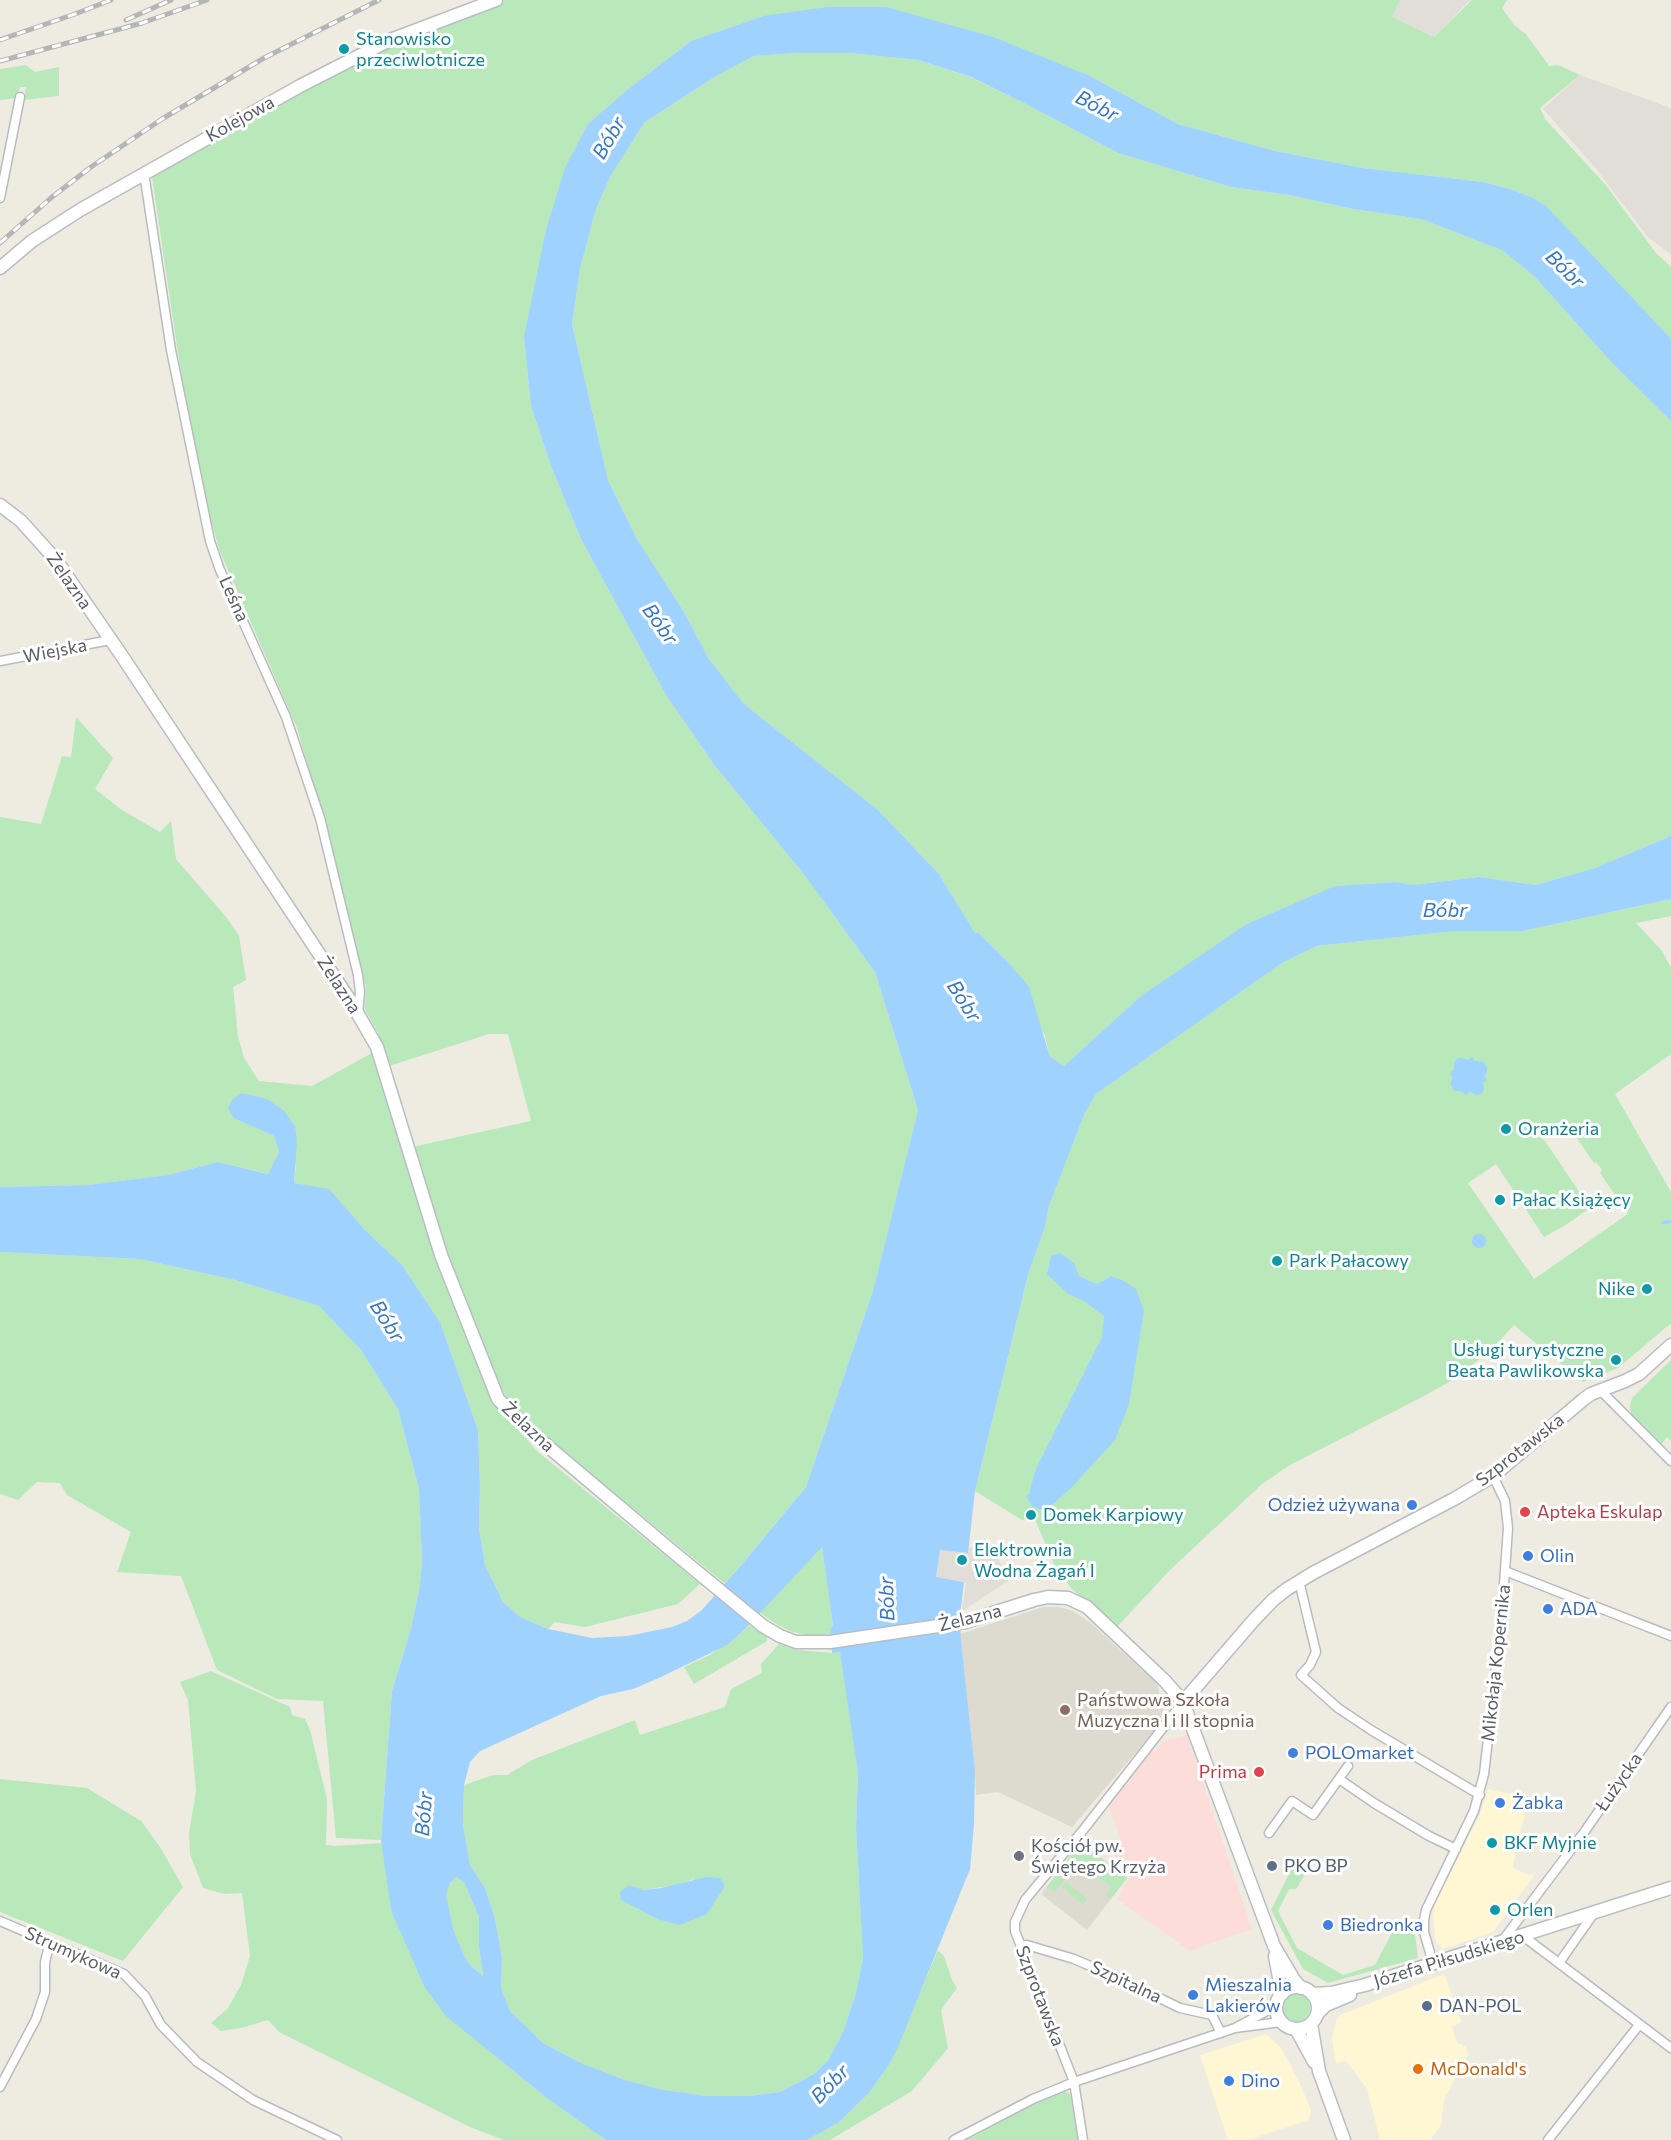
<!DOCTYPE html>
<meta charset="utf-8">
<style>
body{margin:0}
canvas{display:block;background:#eeebe0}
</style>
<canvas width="1671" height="2140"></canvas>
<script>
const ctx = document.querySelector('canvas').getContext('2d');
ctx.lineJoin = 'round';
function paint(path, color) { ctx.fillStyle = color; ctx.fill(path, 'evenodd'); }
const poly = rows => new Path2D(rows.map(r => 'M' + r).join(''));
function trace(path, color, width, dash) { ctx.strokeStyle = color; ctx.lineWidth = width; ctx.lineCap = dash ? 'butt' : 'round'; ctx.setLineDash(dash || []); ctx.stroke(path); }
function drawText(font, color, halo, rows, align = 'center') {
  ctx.font = font + ' Commissioner,sans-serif'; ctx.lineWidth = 6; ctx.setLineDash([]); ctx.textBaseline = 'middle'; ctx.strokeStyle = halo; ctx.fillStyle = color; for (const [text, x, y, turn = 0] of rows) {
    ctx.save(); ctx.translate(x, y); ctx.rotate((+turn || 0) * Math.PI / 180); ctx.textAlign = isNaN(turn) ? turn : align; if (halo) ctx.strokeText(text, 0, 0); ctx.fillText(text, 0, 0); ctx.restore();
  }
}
paint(poly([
 [1488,1789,1530,1798,1518,1839,1513,1868,1529,1875,1535,1874,1493,1932,1443,1949,1435,1940,1433,1907,1481,1812],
 [1444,1974,1462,2022,1452,2027,1457,2043,1465,2046,1468,2054,1444,2100,1441,2125,1430,2140,1380,2140,1367,2089,1346,2061,1336,2063,1332,2038,1336,2021,1340,2015],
 [1266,2034,1282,2049,1302,2088,1311,2110,1309,2120,1248,2140,1228,2140,1200,2055]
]), '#fff6d4');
paint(poly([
 [1400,0,1470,0,1434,37,1391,17],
 [1580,75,1671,108,1671,255,1647,236,1594,166,1543,109],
 [969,1547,995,1551,1008,1581,962,1611,966,1582,936,1577,940,1550,968,1553]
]), '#e1ded8');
paint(poly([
 [1043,1607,1059,1607,1073,1611,1091,1623,1157,1684,1165,1718,1072,1827,998,1792,976,1795,975,1770,960,1634],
 [1081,1842,1127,1878,1087,1930,1041,1894]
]), '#dddacf');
paint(poly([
 [1187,1735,1252,1929,1190,1951,1117,1899,1132,1874,1111,1853,1121,1839,1108,1805,1152,1750,1155,1752,1163,1741]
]), '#fdddd9');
paint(poly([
 [505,0,1400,0,1392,17,1434,37,1472,0,1507,0,1502,8,1514,25,1526,34,1549,66,1558,65,1580,75,1540,108,1545,119,1605,184,1656,253,1671,267,1671,339,1531,197,1510,189,1483,182,1363,168,1275,151,1178,124,1090,76,763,16,691,41,627,90,589,124,524,337,531,406,551,466,581,539,666,695,715,766,803,873,875,972,918,1110,873,1291,806,1487,725,1584,554,1443,511,1403,497,1384,443,1252,412,1147,531,1121,508,1034,489,1034,389,1066,378,1033,365,1009,366,986,353,943,332,850,297,728,219,549,207,505,182,380,152,177,296,94,395,45],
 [797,53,849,53,919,60,970,77,1024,103,1118,153,1231,187,1289,195,1353,209,1421,219,1502,250,1534,276,1612,363,1671,421,1671,836,1595,868,1536,885,1479,877,1412,885,1394,882,1335,886,1141,996,1064,1066,1050,1058,1045,1036,1009,963,979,933,975,933,939,874,878,810,744,704,709,659,684,612,637,539,608,480,572,324,580,269,596,209,611,175,645,122,718,75,754,56],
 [26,65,35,72,59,67,59,96,24,100,26,87,20,87,17,98,0,100,0,69],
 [76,717,113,758,95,789,122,810,160,832,171,821,176,859,227,918,239,936,246,980,233,987,238,1036,244,1058,259,1081,312,1086,372,1053,425,1228,489,1394,504,1414,538,1452,700,1584,678,1604,585,1627,555,1622,548,1629,520,1617,503,1602,485,1565,479,1528,480,1486,478,1430,440,1322,402,1265,365,1230,329,1190,294,1183,296,1165,252,1096,242,1093,235,1118,274,1136,279,1152,269,1174,218,1162,168,1175,88,1185,0,1187,0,817,41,824,62,756,71,757],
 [1671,899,1671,916,1636,923,1662,951,1671,968,1671,1054,1615,1094,1671,1192,1671,1323,1618,1368,1583,1382,1514,1325,1493,1348,1456,1378,1424,1396,1290,1465,1262,1484,1170,1570,1116,1628,1071,1588,1054,1564,1034,1517,1022,1520,975,1491,1028,1275,1045,1227,1049,1206,1084,1115,1096,1094,1282,963,1317,946,1455,931,1523,931],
 [1564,1119,1594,1163,1596,1162,1602,1170,1600,1173,1628,1214,1534,1279,1468,1183,1496,1164,1544,1237,1564,1226,1590,1208,1545,1141,1539,1136],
 [0,1252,140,1259,235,1280,319,1306,361,1350,398,1409,419,1489,422,1561,420,1585,411,1629,392,1691,381,1840,336,1838,323,1701,277,1699,217,1670,181,1576,117,1572,131,1532,67,1495,60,1483,37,1482,18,1500,0,1494],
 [1671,1360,1671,1441,1667,1437,1662,1444,1631,1414,1630,1405,1632,1398],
 [822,1546,833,1625,830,1629,831,1634,810,1636,790,1631,773,1622,759,1612],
 [749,1625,767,1636,767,1641,694,1684,684,1667,710,1655,742,1632],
 [779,1644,797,1650,832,1653,840,1651,853,1733,858,1773,856,1827,863,1958,856,1993,843,2032,829,2059,814,2074,780,2092,749,2096,707,2096,664,2090,625,2080,583,2064,543,2043,510,2011,501,1988,502,1958,495,1918,485,1888,470,1865,463,1824,464,1785,493,1775,507,1775,532,1760,635,1720,640,1735,725,1707,731,1689,762,1673,761,1664],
 [694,1879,657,1919,621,1900,643,1890,677,1885],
 [211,1671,290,1707,292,1715,305,1719,310,1730,327,1799,326,1845,335,1846,382,1843,391,1910,495,2056,548,2099,606,2140,504,2140,470,2127,279,2032,268,2020,241,2028,221,2031,211,2023,228,2008,241,1985,250,1956,242,1893,224,1894,203,1888,190,1854,189,1833,196,1791,188,1700,180,1682],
 [0,1779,87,1788,141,1821,160,1847,183,1887,123,1961,0,1912],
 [1081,1842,1127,1878,1111,1899,1106,1895,1112,1887,1089,1871,1090,1868,1080,1860,1066,1878,1058,1872],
 [1294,1864,1307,1871,1296,1889,1289,1889,1278,1911,1297,1948,1343,1975,1375,1965,1394,1929,1405,1930,1415,1934,1418,1958,1328,1983,1303,1969,1271,1910],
 [1057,1874,1064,1880,1055,1892,1047,1887],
 [456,1877,464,1882,479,1917,479,1947,483,1976,470,1965,463,1953,452,1929,446,1895,450,1883],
 [1066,1882,1087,1899,1083,1904,1062,1887],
 [938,1950,944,1956,952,1980,957,1988,941,2010,948,2048,912,2091,830,2140,807,2140,838,2123,869,2093,889,2065],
 '1282 2008a14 14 0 1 1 28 0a14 14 0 1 1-28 0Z',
 [1065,2091,1070,2094,1078,2140,967,2140,1041,2100]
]), '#b9e8bb');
paint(poly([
 [828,7,886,7,993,37,1090,76,1178,124,1275,151,1363,168,1483,182,1510,189,1531,197,1546,206,1671,339,1671,421,1612,363,1534,276,1502,250,1421,219,1353,209,1289,195,1231,187,1118,153,1024,103,971,77,919,60,849,53,797,53,754,56,718,75,645,122,611,175,596,209,580,269,572,324,608,480,637,539,684,612,709,659,744,704,878,810,939,874,975,933,979,933,1009,963,1029,987,1050,1057,1064,1066,1141,996,1247,924,1335,886,1395,882,1412,885,1479,877,1536,885,1595,868,1671,836,1671,899,1523,931,1455,931,1317,946,1282,963,1096,1094,1084,1115,1049,1206,1045,1227,1028,1275,975,1491,968,1553,940,1550,936,1577,964,1582,960,1616,961,1641,975,1770,974,1824,970,1869,898,2047,889,2065,869,2093,838,2123,807,2140,606,2140,548,2099,446,2016,424,1986,391,1910,381,1840,392,1691,411,1629,420,1585,422,1561,419,1489,398,1409,361,1350,319,1306,235,1280,140,1259,0,1252,0,1187,88,1185,168,1175,218,1162,268,1174,279,1152,274,1136,234,1118,228,1108,233,1099,242,1093,267,1099,284,1111,295,1126,297,1141,294,1183,329,1189,365,1230,402,1265,440,1322,478,1430,480,1486,479,1528,485,1565,503,1602,520,1617,548,1629,592,1638,628,1636,672,1627,687,1621,702,1610,737,1570,806,1487,873,1291,918,1110,875,972,803,873,715,766,666,695,581,539,551,466,531,406,524,337,546,230,565,168,588,124,627,90,691,41,763,16],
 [822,1547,833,1625,830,1629,832,1653,840,1652,858,1773,856,1827,863,1958,856,1993,843,2032,829,2059,814,2074,780,2092,749,2096,707,2096,664,2090,625,2080,583,2064,543,2043,510,2011,501,1988,502,1958,495,1918,485,1888,470,1865,463,1824,464,1785,470,1762,480,1751,601,1696,633,1689,661,1677,727,1645,742,1632],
 [456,1877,464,1882,479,1917,479,1947,483,1976,470,1965,463,1953,453,1929,446,1895,450,1883],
 [1472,1057,1475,1061,1484,1062,1487,1068,1487,1073,1484,1076,1487,1080,1483,1083,1484,1090,1481,1094,1476,1095,1470,1092,1466,1095,1462,1091,1454,1091,1450,1083,1453,1078,1450,1073,1454,1070,1454,1062,1458,1058,1463,1058,1468,1060],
 '1472 1241a7 7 0 1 1 14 0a7 7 0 1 1-14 0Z',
 [1060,1253,1074,1263,1079,1276,1096,1284,1108,1279,1110,1276,1124,1281,1136,1289,1144,1311,1129,1404,1115,1440,1071,1488,1051,1506,1042,1510,1032,1506,1026,1496,1029,1495,1035,1471,1102,1337,1104,1316,1084,1301,1068,1294,1047,1274,1051,1256],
 [707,1877,720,1878,725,1886,707,1914,680,1925,657,1919,621,1900,620,1892,629,1885,643,1890,661,1888]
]), '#9fd2ff');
trace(poly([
 [1663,1223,1671,1221]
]), '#9fd2ff', 3);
const street = poly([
 [144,173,171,350,210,541,220,570,286,717,320,818,358,975,360,992,358,1014],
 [0,198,20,97],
 [0,661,110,640],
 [1601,1391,1671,1461],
 [1505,1571,1671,1636],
 [1299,1581,1316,1652,1310,1665,1301,1675,1338,1708,1371,1730,1480,1795],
 [1339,1779,1374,1803,1429,1836,1456,1849],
 [1269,1833,1292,1801,1313,1815,1348,1766],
 [0,1921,124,1974,145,1996,161,2025,197,2062,253,2100,337,2140],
 [1523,1936,1671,2048],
 [1503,1940,1585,1831,1671,1707],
 [1021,1946,1027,1945,1074,1959,1116,1977,1180,2008,1212,2015,1221,2033],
 [1433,1963,1424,1932,1424,1920,1426,1910,1474,1811,1484,1774,1501,1626,1508,1528,1505,1501,1493,1476],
 [1559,1963,1594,1913],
 [1235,2028,1281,2022],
 [0,2087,36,2019,45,1992,45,1962,50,1942],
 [954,2140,1033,2099,1074,2082,1235,2028,1276,2006],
 [1083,2140,1074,2082,1015,1931,1015,1922,1025,1900,1084,1829,1183,1702],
 [1548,2140,1639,2025]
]);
const secondary = poly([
 [0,268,32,241,80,210,300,86,390,40,496,0],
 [0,505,21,521,56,560,124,659,351,1002,377,1047,441,1255,498,1399,532,1433,672,1551,763,1626,780,1636,796,1642,830,1642,965,1622,1034,1600,1048,1597,1068,1598,1087,1607,1165,1681,1183,1702,1274,1946,1294,1980,1301,1988],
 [1183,1702,1253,1621,1273,1600,1287,1589,1313,1573,1454,1499,1493,1476,1584,1399,1591,1394,1625,1381,1639,1374,1671,1345],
 [1275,1956,1282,1994],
 '1276 2008a21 21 0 1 1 42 0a21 21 0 1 1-42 0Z',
 [1312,1994,1331,1993,1365,1985,1671,1888],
 [1318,2013,1326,2005,1350,1995],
 [1311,2024,1319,2071,1344,2140],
 [1296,2029,1314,2062]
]);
trace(street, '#b8bbc1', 11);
trace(secondary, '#b9bdc4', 15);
trace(street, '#fff', 8);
trace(secondary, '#fff', 12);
const rail = poly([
 [126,20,171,0],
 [0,40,75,14,111,0],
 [0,61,142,23,207,0],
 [0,243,52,197,91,167,162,119,264,58,379,0]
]);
trace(rail, '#b4b5b6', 5);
trace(rail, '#fff', 3, [9]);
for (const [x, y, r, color] of [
 [344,49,6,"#0f9aa8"],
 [1506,1129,6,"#0f9aa8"],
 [1500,1200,6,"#0f9aa8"],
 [1277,1261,6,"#0f9aa8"],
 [1647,1289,6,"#0f9aa8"],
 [1616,1360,6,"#0f9aa8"],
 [1412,1505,6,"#3f7fe0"],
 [1525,1512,6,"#e0444e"],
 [1031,1515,6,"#0f9aa8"],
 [1528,1556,6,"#3f7fe0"],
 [962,1560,6,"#0f9aa8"],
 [1548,1609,6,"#3f7fe0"],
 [1065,1710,6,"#8d6e63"],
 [1293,1753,6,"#3f7fe0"],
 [1259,1772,6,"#e0444e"],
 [1500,1803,6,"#3f7fe0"],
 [1492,1843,6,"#0f9aa8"],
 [1019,1856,6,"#6b7280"],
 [1272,1866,6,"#5c6f8a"],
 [1495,1910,6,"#0f9aa8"],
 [1328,1925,6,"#3f7fe0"],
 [1193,1995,6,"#3f7fe0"],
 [1427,2006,6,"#5c6f8a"],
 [1418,2069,6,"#e8710a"],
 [1229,2081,6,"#3f7fe0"]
]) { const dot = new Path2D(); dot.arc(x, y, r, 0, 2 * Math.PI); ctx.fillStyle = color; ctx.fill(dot); trace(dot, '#fff', 2); }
drawText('18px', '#0d838f', '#fff', [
 ["Stanowisko",356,39],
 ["przeciwlotnicze",356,60],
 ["Oranżeria",1518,1129],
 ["Pałac Książęcy",1512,1200],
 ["Park Pałacowy",1289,1261],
 ["Nike",1635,1289,"right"],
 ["Usługi turystyczne",1604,1350,"right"],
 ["Beata Pawlikowska",1604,1371,"right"],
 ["Domek Karpiowy",1043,1515],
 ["Elektrownia",974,1550],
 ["Wodna Żagań I",974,1571],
 ["BKF Myjnie",1504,1843],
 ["Orlen",1507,1910]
], 'left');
drawText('18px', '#595d63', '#fff', [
 ["Kolejowa",240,119,-29],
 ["Żelazna",69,581,55],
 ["Leśna",234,599,66],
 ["Wiejska",55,651,-11],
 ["Żelazna",339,985,57],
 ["Żelazna",528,1427,43],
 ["Szprotawska",1520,1450,-38],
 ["Żelazna",970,1618,-14],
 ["Mikołaja Kopernika",1496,1663,-84],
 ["Łużycka",1619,1782,-55],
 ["Strumykowa",73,1953,24],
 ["Józefa Piłsudskiego",1449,1959,-17],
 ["Szpitalna",1126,1982,25],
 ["Szprotawska",1040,1996,69]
]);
drawText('18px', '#366cbe', '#fff', [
 ["Odzież używana",1400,1505,"right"],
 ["Olin",1540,1556],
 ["ADA",1560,1609],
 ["POLOmarket",1305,1753],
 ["Żabka",1512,1803],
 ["Biedronka",1340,1925],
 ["Mieszalnia",1205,1985],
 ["Lakierów",1205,2006],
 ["Dino",1241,2081]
], 'left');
drawText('18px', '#be3a42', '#fff', [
 ["Apteka Eskulap",1537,1512],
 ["Prima",1247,1772,"right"]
], 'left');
drawText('18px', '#785e54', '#fff', [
 ["Państwowa Szkoła",1077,1700],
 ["Muzyczna I i II stopnia",1077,1721]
], 'left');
drawText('18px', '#5b616d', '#fff', [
 ["Kościół pw.",1031,1846],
 ["Świętego Krzyża",1031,1867]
], 'left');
drawText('18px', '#4e5e75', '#fff', [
 ["PKO BP",1284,1866],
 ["DAN-POL",1439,2006]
], 'left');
drawText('18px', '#c56008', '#fff', [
 ["McDonald's",1430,2069]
], 'left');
drawText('italic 20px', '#3477c4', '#fff', [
 ["Bóbr",1097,106,27],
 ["Bóbr",609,138,-60],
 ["Bóbr",1565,269,44],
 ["Bóbr",660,624,54],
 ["Bóbr",1445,910],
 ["Bóbr",964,1001,57],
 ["Bóbr",387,1321,57],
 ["Bóbr",887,1599,-92],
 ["Bóbr",424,1814,-85],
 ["Bóbr",830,2084,-46]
]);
</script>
